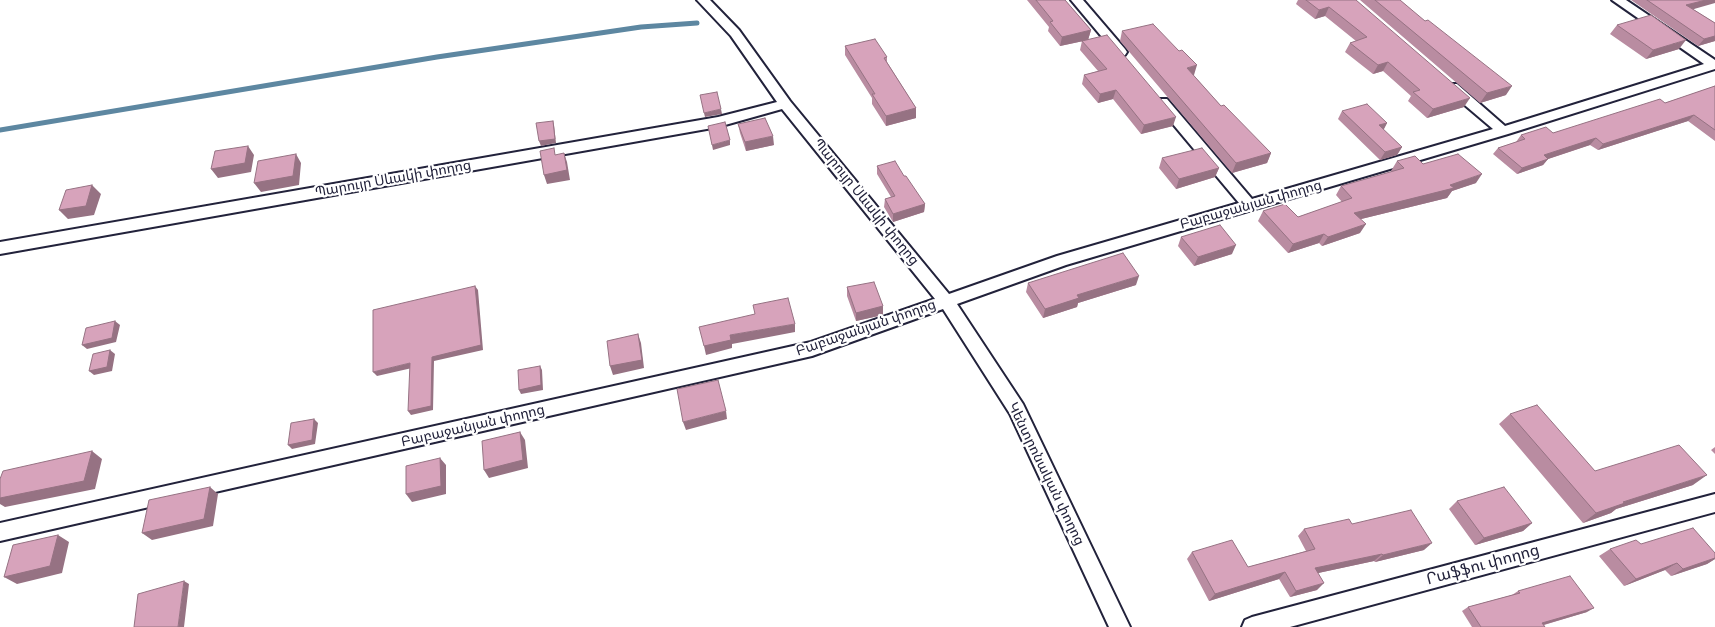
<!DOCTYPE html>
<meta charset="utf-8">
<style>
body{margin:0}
canvas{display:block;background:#fff}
</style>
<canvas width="1715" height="627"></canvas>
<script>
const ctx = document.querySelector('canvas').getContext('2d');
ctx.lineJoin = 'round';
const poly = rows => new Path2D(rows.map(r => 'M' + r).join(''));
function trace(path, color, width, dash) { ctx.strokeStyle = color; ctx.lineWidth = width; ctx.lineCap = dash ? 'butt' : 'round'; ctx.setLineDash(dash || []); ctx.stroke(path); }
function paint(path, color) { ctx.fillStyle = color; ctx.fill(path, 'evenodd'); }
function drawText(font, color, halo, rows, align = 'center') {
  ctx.font = font + ' Delius,"Noto Sans Armenian",sans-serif'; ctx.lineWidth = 4.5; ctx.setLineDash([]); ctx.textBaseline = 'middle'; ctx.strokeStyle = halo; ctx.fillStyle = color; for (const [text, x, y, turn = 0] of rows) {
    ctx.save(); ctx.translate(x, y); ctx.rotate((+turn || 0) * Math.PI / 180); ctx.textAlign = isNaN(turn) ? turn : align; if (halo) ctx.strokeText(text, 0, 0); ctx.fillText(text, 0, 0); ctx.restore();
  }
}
trace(poly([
 [0,130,437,57,641,27,697,23]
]), '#5d87a1', 5);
const street = poly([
 [697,0,710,0,739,30,790,101,949,294,1057,256,1239,203,1157,105,1155,102,1157,99,1167,99,1252,199,1493,129,1447,90,1445,87,1447,84,1457,84,1505,126,1704,64,1612,0,1626,0,1715,60,1715,69,1508,134,1066,265,957,304,1023,404,1130,627,1109,627,1010,414,943,309,812,356,0,541,0,523,811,342,935,299,782,109,718,127,0,254,0,242,718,117,777,102,731,36,697,0],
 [1071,0,1083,0,1125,49,1127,52,1125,55,1117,55,1071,0],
 [1715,494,1715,512,1290,627,1242,627,1245,620,1252,617,1715,494]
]);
trace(street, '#22223b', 4);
paint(street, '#fff');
paint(poly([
 [1027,0,1065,0,1091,30,1088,40,1060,46,1048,31,1049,27],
 [1298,0,1356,0,1464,107,1427,118,1408,101,1411,96,1383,71,1373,74,1345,52,1350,43,1356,41,1325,16,1315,19,1296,4],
 [1360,0,1400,0,1506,95,1480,103],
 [1631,0,1715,0,1693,9,1715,23,1715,41,1698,46],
 [1617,25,1679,49,1646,59,1610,34],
 [1122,31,1194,75,1193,75,1221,106,1271,153,1267,163,1232,173,1120,41],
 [1082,41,1173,126,1141,134,1113,99,1098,103,1082,84,1084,75,1098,71,1080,50],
 [845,46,887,57,887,62,916,108,916,118,886,126,872,104,872,98,845,55],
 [1715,86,1715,141,1688,121,1598,150,1590,145,1548,159,1543,165,1517,174,1493,154,1498,148,1516,142,1521,135,1553,133,1665,103],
 [1342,111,1387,123,1383,130,1402,147,1397,155,1380,160,1338,119],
 [738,124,774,145,746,151,740,133],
 [1162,158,1219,168,1215,177,1176,189,1159,168],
 [1397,161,1423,164,1476,183,1452,191,1447,198,1361,219,1360,233,1322,246,1319,243,1288,253,1258,221,1263,211,1298,217,1342,202,1336,195,1341,186,1392,172,1391,171],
 [877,166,904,176,925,204,924,212,893,222,884,207,885,199,891,197,877,174],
 [1181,237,1232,254,1194,266,1178,246],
 [1028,283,1136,285,1078,303,1077,307,1043,318,1026,292],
 [847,287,883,306,883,315,856,321,847,296],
 [1510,414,1595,471,1693,485,1616,509,1611,513,1583,523,1499,424],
 [1715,447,1715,454,1711,450],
 [1457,501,1532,523,1523,531,1475,545,1449,509],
 [1352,524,1424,550,1375,562,1374,561,1318,573,1317,590,1290,597,1279,579,1209,601,1187,559,1192,552,1248,567,1306,551,1298,536,1304,529],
 [1641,544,1715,553,1715,559,1707,564,1671,576,1665,570,1624,586,1599,556,1610,549],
 [1518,591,1587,612,1544,625,1545,627,1472,627,1462,611,1468,607,1512,595]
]), '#b98ca1');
paint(poly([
 [1706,0,1715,0,1715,3,1680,13,1686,5],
 [1329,7,1325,16,1315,19,1319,10],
 [1091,30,1088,40,1060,46,1062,37],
 [1715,36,1715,41,1698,46,1704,39],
 [1686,40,1679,49,1646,59,1653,50],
 [1388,62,1383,71,1373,74,1378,65],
 [1197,65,1194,75,1184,77,1187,68],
 [1512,86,1506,95,1480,103,1487,93],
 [1116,90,1113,99,1098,103,1100,94],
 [1470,98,1464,107,1427,118,1433,109],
 [916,108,916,118,886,126,886,116],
 [721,109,722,114,705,117,704,113],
 [1694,115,1688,121,1598,150,1603,144],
 [1176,117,1173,126,1141,134,1144,125],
 [553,121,554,125,556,143,541,146,539,141],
 [1387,123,1383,131,1379,125],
 [773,136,774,145,746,151,745,142],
 [1596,138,1590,145,1539,162,1544,155],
 [730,140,730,145,713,150,712,145],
 [248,146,254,155,251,172,218,178,211,169],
 [1402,147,1397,155,1380,160,1385,152],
 [564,153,567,162,570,180,547,184,544,175],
 [1271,153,1267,163,1232,173,1236,163],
 [296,154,301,163,299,185,261,192,254,183],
 [1548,159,1543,165,1517,174,1522,168],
 [1219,168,1215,177,1176,189,1179,179],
 [1482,174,1476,183,1452,191,1447,198,1349,222,1354,213,1450,185],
 [92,185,101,194,94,215,68,219,59,210],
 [925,204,924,212,893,222,893,214],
 [1366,224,1360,233,1322,246,1328,237],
 [1324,234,1319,243,1288,253,1293,244],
 [1236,245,1232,254,1194,266,1198,257],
 [1139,276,1136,285,1078,303,1077,307,1043,318,1045,309,1077,295],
 [475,286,478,290,483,350,434,361,433,410,411,415,408,411,432,357],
 [883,306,883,315,856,321,856,313],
 [115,321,120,325,116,342,87,349,82,345],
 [795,324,795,332,732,344,732,348,706,355,704,346,730,335],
 [638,334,641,343,644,368,613,375,610,366],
 [110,350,115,354,112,371,94,375,89,371],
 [410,363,412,368,377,376,373,372],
 [540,366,542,370,543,390,521,394,519,390],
 [726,411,727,419,686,430,683,422],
 [314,419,318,423,315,444,292,449,288,445],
 [520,432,525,440,528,468,489,478,484,470],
 [92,451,102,459,95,489,5,507,0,504,0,498],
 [440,458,446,465,446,494,412,502,406,494],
 [1707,475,1693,485,1616,509,1611,513,1583,523,1596,513,1623,502],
 [210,487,218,494,213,526,152,540,142,533],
 [1532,523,1523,531,1475,545,1484,538],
 [58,535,69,542,62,573,17,584,4,577],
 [1432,543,1424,550,1375,562,1383,555],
 [1382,554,1374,561,1309,575,1315,568],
 [1715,558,1715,559,1707,564,1671,576,1683,569],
 [1677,563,1665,570,1624,586,1636,579],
 [1285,572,1279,579,1209,601,1215,594],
 [184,581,189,584,184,627,178,627],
 [1324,583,1317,590,1290,597,1296,591],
 [1594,608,1587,612,1536,627,1542,623]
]), '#967283');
const building = poly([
 [1036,0,1065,0,1091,30,1062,37,1050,22,1053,21,1036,0],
 [1306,0,1356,0,1470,98,1433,109,1413,92,1420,90,1388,62,1378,65,1350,43,1367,37,1329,7,1319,10,1306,0],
 [1375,0,1400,0,1425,21,1428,20,1512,86,1487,93,1375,0],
 [1647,0,1706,0,1686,5,1715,23,1715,36,1704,39,1647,0],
 [1651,15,1686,40,1653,50,1617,25,1651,15],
 [1153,24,1179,51,1182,50,1197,65,1187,68,1221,106,1224,105,1271,153,1236,163,1122,31,1153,24],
 [1107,35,1176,117,1144,125,1116,90,1100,94,1084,75,1107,69,1082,41,1107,35],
 [875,39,887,57,884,58,916,108,886,116,872,94,875,94,845,46,875,39],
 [1715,86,1715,130,1694,115,1603,144,1596,138,1544,155,1548,159,1522,168,1498,148,1525,139,1521,135,1546,127,1553,133,1660,99,1665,103,1715,86],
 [717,92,721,109,704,113,700,95,717,92],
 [1367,104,1387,123,1379,125,1402,147,1385,152,1342,111,1367,104],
 [765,118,773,136,745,142,738,124,765,118],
 [553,121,555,139,539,141,536,123,553,121],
 [725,122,730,140,712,145,708,126,725,122],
 [248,146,245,163,211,169,215,151,248,146],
 [554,148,555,155,564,153,567,170,544,175,540,151,554,148],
 [1202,148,1219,168,1179,179,1162,158,1202,148],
 [296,154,293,176,254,183,258,161,296,154],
 [1458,154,1482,174,1450,185,1454,188,1354,213,1366,224,1328,237,1324,234,1293,244,1263,211,1285,204,1298,217,1352,198,1341,186,1404,168,1397,161,1415,156,1423,164,1458,154],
 [895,161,904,176,906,176,925,204,893,214,885,199,895,196,877,166,895,161],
 [92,185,86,206,59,210,66,190,92,185],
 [1220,225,1236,245,1198,257,1181,237,1220,225],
 [1123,253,1139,276,1077,295,1079,298,1045,309,1028,283,1123,253],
 [874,282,883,306,856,313,847,287,874,282],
 [475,286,481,345,432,357,431,406,408,411,410,363,373,372,373,310,475,286],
 [788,298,795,324,730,335,731,340,704,346,699,327,755,314,753,305,788,298],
 [115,321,112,338,82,345,86,328,115,321],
 [638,334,642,360,610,366,607,341,638,334],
 [110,350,107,367,89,371,93,354,110,350],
 [540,366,541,385,519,390,518,370,540,366],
 [718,380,726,411,683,422,677,389,718,380],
 [1537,405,1595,471,1679,445,1707,475,1623,502,1625,503,1596,513,1510,414,1537,405],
 [314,419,312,440,288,445,291,423,314,419],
 [520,432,523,460,484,470,482,441,520,432],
 [92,451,84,481,0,498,0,479,3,471,92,451],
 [440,458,441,486,406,494,406,466,440,458],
 [210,487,204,519,142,533,149,500,210,487],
 [1504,487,1532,523,1484,538,1457,501,1504,487],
 [1411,510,1432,543,1383,555,1382,554,1315,568,1324,583,1296,591,1285,572,1215,594,1192,552,1232,540,1248,567,1315,549,1304,529,1349,519,1352,524,1411,510],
 [1693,528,1715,553,1715,558,1683,569,1677,563,1636,579,1610,549,1636,540,1641,544,1693,528],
 [58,535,50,566,4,577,13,545,58,535],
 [1570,576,1594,608,1542,623,1545,627,1481,627,1468,607,1520,593,1518,591,1570,576],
 [184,581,178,627,134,627,138,594,184,581]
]);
paint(building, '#d7a3bb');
trace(building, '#967283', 1);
drawText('14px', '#22223b', '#fff', [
 ["Պարույր Սևակի փողոց",393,179,-10],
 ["Պարույր Սևակի փողոց",866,202,51],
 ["Բաբաջանյան փողոց",1251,205,-16],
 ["Բաբաջանյան փողոց",866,328,-19],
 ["Բաբաջանյան փողոց",473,426,-13],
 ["Կենտրոնական փողոց",1046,474,64]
]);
drawText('16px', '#22223b', '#fff', [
 ["Րաֆֆու փողոց",1483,565,-15]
]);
</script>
